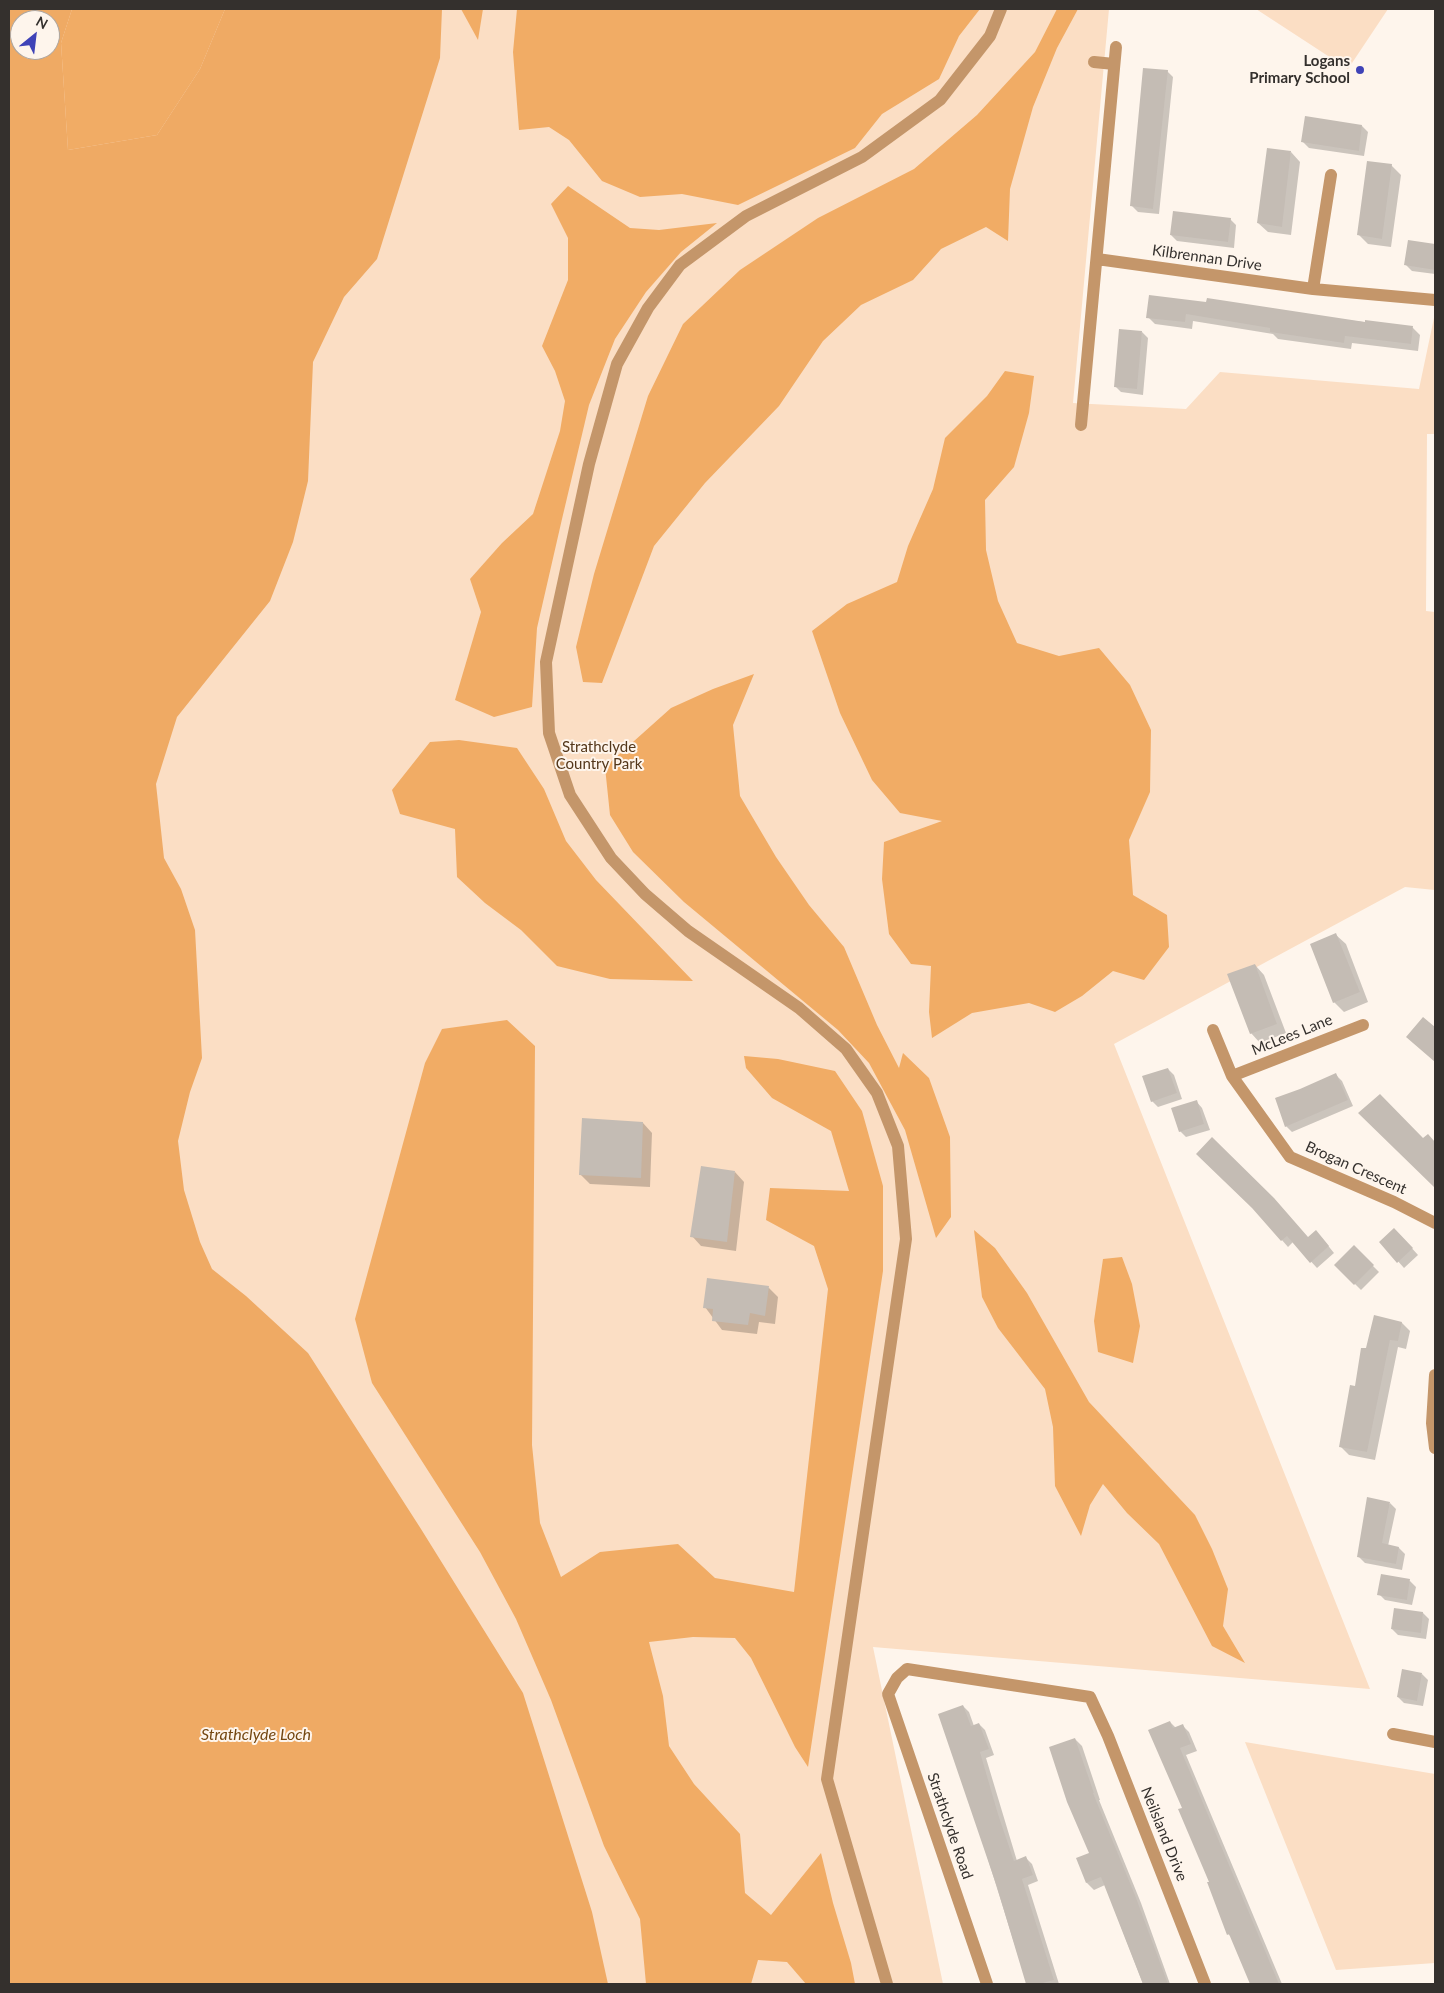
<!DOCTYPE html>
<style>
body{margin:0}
#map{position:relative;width:1444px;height:1993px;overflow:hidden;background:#fef5ec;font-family:Lato,sans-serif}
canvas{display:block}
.frame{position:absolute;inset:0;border:10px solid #34302d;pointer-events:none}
.north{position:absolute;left:10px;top:10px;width:50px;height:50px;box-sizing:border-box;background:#fef5ec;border:1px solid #ada6a0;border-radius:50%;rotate:29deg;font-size:14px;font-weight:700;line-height:20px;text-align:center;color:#34302d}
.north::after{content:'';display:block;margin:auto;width:18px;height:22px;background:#3f43b7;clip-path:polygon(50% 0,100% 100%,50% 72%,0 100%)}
</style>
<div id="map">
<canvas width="1444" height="1993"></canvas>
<div class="frame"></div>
<div class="north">N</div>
</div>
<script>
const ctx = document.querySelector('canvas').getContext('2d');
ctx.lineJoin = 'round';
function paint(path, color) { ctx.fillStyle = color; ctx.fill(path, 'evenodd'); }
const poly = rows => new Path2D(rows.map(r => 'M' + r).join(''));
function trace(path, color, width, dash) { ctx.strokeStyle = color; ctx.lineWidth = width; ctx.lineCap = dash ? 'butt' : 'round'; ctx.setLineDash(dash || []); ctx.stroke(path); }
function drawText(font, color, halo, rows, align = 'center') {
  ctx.font = font + ' Lato,sans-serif'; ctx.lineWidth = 4; ctx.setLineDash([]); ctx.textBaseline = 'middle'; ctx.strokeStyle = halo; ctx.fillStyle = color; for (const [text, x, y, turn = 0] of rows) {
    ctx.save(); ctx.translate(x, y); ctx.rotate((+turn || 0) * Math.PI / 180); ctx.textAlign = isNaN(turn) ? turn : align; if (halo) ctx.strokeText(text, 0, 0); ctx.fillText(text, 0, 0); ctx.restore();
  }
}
paint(poly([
 [9,9,1109,9,1073,403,1186,409,1220,372,1419,389,1435,313,1435,434,1427,434,1426,611,1435,612,1435,890,1405,887,1114,1044,1370,1689,873,1647,943,1984,9,1984],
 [20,20,50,20,50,50,20,50],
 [1256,9,1388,9,1348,69],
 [1245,1742,1435,1774,1435,1963,1336,1970]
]), '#fbdec4');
paint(poly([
 [72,9,225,9,200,69,157,135,68,150,61,43],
 [461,9,483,9,478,40],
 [517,9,980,9,959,36,939,79,882,114,855,148,738,205,682,194,640,197,602,181,569,140,549,127,519,130,513,52],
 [1057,9,1078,9,1057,48,1033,107,1010,189,1008,241,986,227,941,249,913,280,861,305,823,341,779,406,705,483,654,546,602,683,583,682,576,647,594,574,648,396,683,324,740,270,818,218,914,169,977,115,1035,52],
 [568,186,630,228,659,230,717,223,681,252,646,292,615,339,589,405,562,519,537,628,532,707,494,717,455,700,481,612,470,579,502,543,533,514,560,431,565,401,555,371,542,346,568,280,568,238,551,204],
 [1005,371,1034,376,1029,413,1014,467,985,500,986,550,998,601,1017,643,1059,656,1099,648,1130,685,1151,730,1150,792,1129,840,1133,895,1167,915,1169,947,1144,980,1113,971,1082,996,1055,1012,1029,1003,972,1013,932,1038,929,1012,931,966,911,964,889,934,882,879,884,842,942,821,900,813,872,780,840,713,812,631,847,604,897,582,908,546,933,489,945,438,987,396],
 [754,674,733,725,740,796,776,857,809,905,844,947,877,1025,899,1068,903,1053,929,1078,950,1137,951,1217,936,1238,905,1130,869,1063,838,1030,684,902,633,852,610,815,605,767,671,708,713,689],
 [459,740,517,748,544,789,566,841,596,880,693,981,610,979,557,966,521,930,485,903,457,877,455,829,400,814,392,790,430,742],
 [507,1020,535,1046,532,1445,540,1523,561,1577,600,1552,678,1544,715,1578,794,1592,828,1289,814,1246,766,1220,770,1188,849,1191,831,1131,772,1098,746,1068,744,1056,778,1059,835,1071,862,1111,883,1186,883,1271,808,1767,795,1747,751,1658,735,1638,693,1637,649,1642,663,1696,669,1746,694,1784,740,1834,745,1893,771,1915,821,1853,833,1903,851,1963,855,1984,806,1984,787,1962,758,1960,751,1984,646,1984,640,1919,604,1846,551,1700,516,1619,480,1552,372,1383,355,1319,425,1063,442,1029],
 [974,1230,995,1248,1027,1293,1089,1402,1195,1515,1212,1549,1228,1589,1223,1626,1245,1663,1212,1646,1159,1544,1127,1513,1103,1484,1090,1505,1081,1536,1055,1486,1053,1427,1045,1389,998,1328,982,1297],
 [1122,1257,1132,1284,1140,1326,1133,1363,1098,1352,1094,1321,1103,1259]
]), '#f1ac65');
paint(poly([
 [9,9,72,9,61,43,68,150,157,135,200,69,225,9,442,9,440,58,377,259,344,297,313,362,308,481,293,542,270,601,177,717,156,784,164,858,181,889,195,930,202,1058,190,1092,178,1141,184,1190,200,1242,212,1269,246,1296,308,1353,421,1529,523,1693,592,1912,608,1984,9,1984],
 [20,20,50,20,50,50,20,50]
]), '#efaa64');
paint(poly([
 [1167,71,1173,77,1159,214,1138,212,1132,206],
 [1362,126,1368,132,1364,156,1309,148,1303,142],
 [1291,152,1300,162,1291,235,1268,232,1258,223],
 [1391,165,1401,175,1391,247,1368,244,1359,235],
 [1230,219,1236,225,1234,248,1177,241,1171,235],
 [1409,242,1435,245,1435,274,1412,271,1406,265],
 [1207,303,1413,328,1420,335,1418,351,1352,343,1351,349,1278,339,1273,334,1193,321,1192,329,1155,324,1148,317],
 [1142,332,1148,338,1143,395,1121,392,1115,386],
 [1336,935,1346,944,1368,1002,1344,1012,1334,1002],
 [1255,965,1264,975,1286,1033,1260,1043,1251,1033],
 [1168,1069,1174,1075,1182,1099,1158,1107,1152,1101],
 [1336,1075,1342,1081,1353,1106,1292,1132,1286,1126,1276,1098,1301,1091],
 [1196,1101,1202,1108,1210,1130,1186,1137,1180,1131],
 [643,1123,652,1133,650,1187,590,1184,580,1174],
 [735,1172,744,1182,736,1251,701,1246,692,1236],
 [1254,1208,1308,1238,1322,1238,1334,1253,1317,1268,1293,1242,1288,1247],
 [1400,1235,1418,1255,1404,1268,1381,1242],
 [1354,1247,1379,1272,1361,1290,1336,1265],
 [769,1288,778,1297,775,1324,759,1322,757,1334,722,1330,705,1307],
 [1375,1316,1402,1323,1410,1331,1406,1349,1398,1347,1375,1460,1349,1455,1341,1447],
 [1390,1503,1396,1509,1388,1546,1399,1548,1405,1554,1402,1570,1365,1563,1358,1556],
 [1410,1581,1416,1587,1412,1605,1385,1600,1379,1594],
 [1423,1613,1429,1619,1426,1639,1398,1635,1392,1629],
 [1422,1674,1428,1680,1423,1706,1404,1703,1398,1697],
 [963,1706,969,1712,974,1726,979,1724,985,1730,994,1755,986,1758,1017,1861,1026,1858,1032,1864,1038,1881,1028,1885,1059,1984,1027,1984,960,1770],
 [1170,1722,1176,1728,1182,1725,1189,1732,1197,1751,1186,1755,1282,1984,1251,1984,1233,1938,1228,1934,1183,1808],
 [1075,1739,1082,1746,1100,1800,1099,1800,1141,1903,1170,1984,1143,1984,1105,1885,1094,1890,1087,1883,1077,1859,1091,1853]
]), '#0003');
paint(poly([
 [1143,68,1168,70,1153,209,1130,206],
 [1305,116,1362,125,1359,151,1301,142],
 [1267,148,1291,151,1282,227,1257,223],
 [1367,161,1392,164,1382,239,1357,235],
 [1173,211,1231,218,1228,242,1170,235],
 [1408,240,1435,244,1435,270,1404,265],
 [1149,295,1206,302,1207,298,1365,322,1365,320,1413,326,1411,344,1345,336,1344,343,1270,332,1270,328,1186,314,1185,322,1146,318],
 [1119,329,1142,331,1137,389,1114,387],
 [1336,933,1360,992,1333,1003,1310,944],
 [1255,964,1277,1024,1250,1034,1227,974],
 [1423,1017,1435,1027,1435,1062,1406,1037],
 [1168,1068,1177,1093,1151,1102,1142,1076],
 [1336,1073,1348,1100,1285,1127,1275,1098,1300,1089],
 [1380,1094,1423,1138,1428,1134,1435,1142,1435,1188,1358,1113],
 [1197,1100,1204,1124,1179,1132,1171,1108],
 [582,1118,643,1122,641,1178,579,1175],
 [1212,1137,1274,1198,1308,1237,1316,1230,1329,1246,1310,1263,1287,1236,1281,1241,1252,1208,1196,1154],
 [701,1166,735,1171,727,1242,690,1237],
 [1394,1228,1413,1248,1397,1263,1379,1242],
 [1354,1245,1374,1265,1354,1285,1334,1265],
 [707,1278,769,1286,765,1316,750,1313,748,1325,712,1321,713,1309,703,1308],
 [1374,1315,1402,1322,1398,1341,1390,1340,1367,1452,1339,1447,1350,1385,1355,1386,1361,1348,1366,1348],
 [1367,1497,1390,1502,1382,1543,1399,1547,1396,1564,1357,1557],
 [1381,1574,1410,1579,1407,1600,1377,1595],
 [1394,1608,1423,1612,1421,1633,1391,1629],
 [1402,1669,1422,1673,1417,1701,1397,1697],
 [963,1705,971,1726,979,1723,989,1749,980,1752,998,1814,1014,1861,1026,1856,1033,1875,1022,1879,1054,1980,1039,1984,1026,1984,997,1887,938,1714],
 [1170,1721,1173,1728,1183,1724,1191,1744,1180,1748,1279,1984,1250,1984,1229,1934,1227,1935,1207,1882,1209,1882,1178,1809,1182,1808,1148,1730],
 [1075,1738,1094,1793,1093,1793,1135,1895,1168,1984,1143,1984,1101,1877,1086,1883,1076,1858,1089,1853,1067,1802,1049,1747]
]), '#c4bcb4');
trace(poly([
 [1094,62,1114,64],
 [1097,259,1313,289,1435,300],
 [1313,289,1331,175],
 [1081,425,1116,47],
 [1213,1030,1232,1076,1290,1157,1394,1202,1435,1223],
 [1232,1076,1363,1025],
 [1435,1375,1432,1423,1435,1448],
 [1393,1734,1435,1742],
 [887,1984,827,1779,906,1239,898,1146,877,1093,846,1049,799,1008,688,931,645,894,611,858,570,795,549,733,546,662,589,464,617,364,648,308,680,265,746,216,862,157,940,100,990,36,1001,9],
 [987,1984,888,1694,897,1678,907,1669,1090,1697,1108,1736,1205,1984]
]), '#c4966a', 12);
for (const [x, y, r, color] of [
 [1360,70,5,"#3f43b7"]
]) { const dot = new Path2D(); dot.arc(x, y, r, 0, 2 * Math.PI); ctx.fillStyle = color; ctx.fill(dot); trace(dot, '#fef5ec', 2); }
drawText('bold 15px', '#34302d', '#fef5ec', [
 ["Logans",1350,61],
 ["Primary School",1350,78]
], 'right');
drawText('15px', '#34302d', '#fef5ec', [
 ["Kilbrennan Drive",1207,258,8],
 ["McLees Lane",1292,1035,-22],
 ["Brogan Crescent",1356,1168,24],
 ["Strathclyde Road",950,1826,71],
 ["Neilsland Drive",1164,1834,68]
]);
drawText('15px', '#54371a', '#fef5ec', [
 ["Strathclyde",599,747],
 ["Country Park",599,764]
]);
drawText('italic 16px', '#744711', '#fef5ec', [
 ["Strathclyde Loch",256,1735]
]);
</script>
